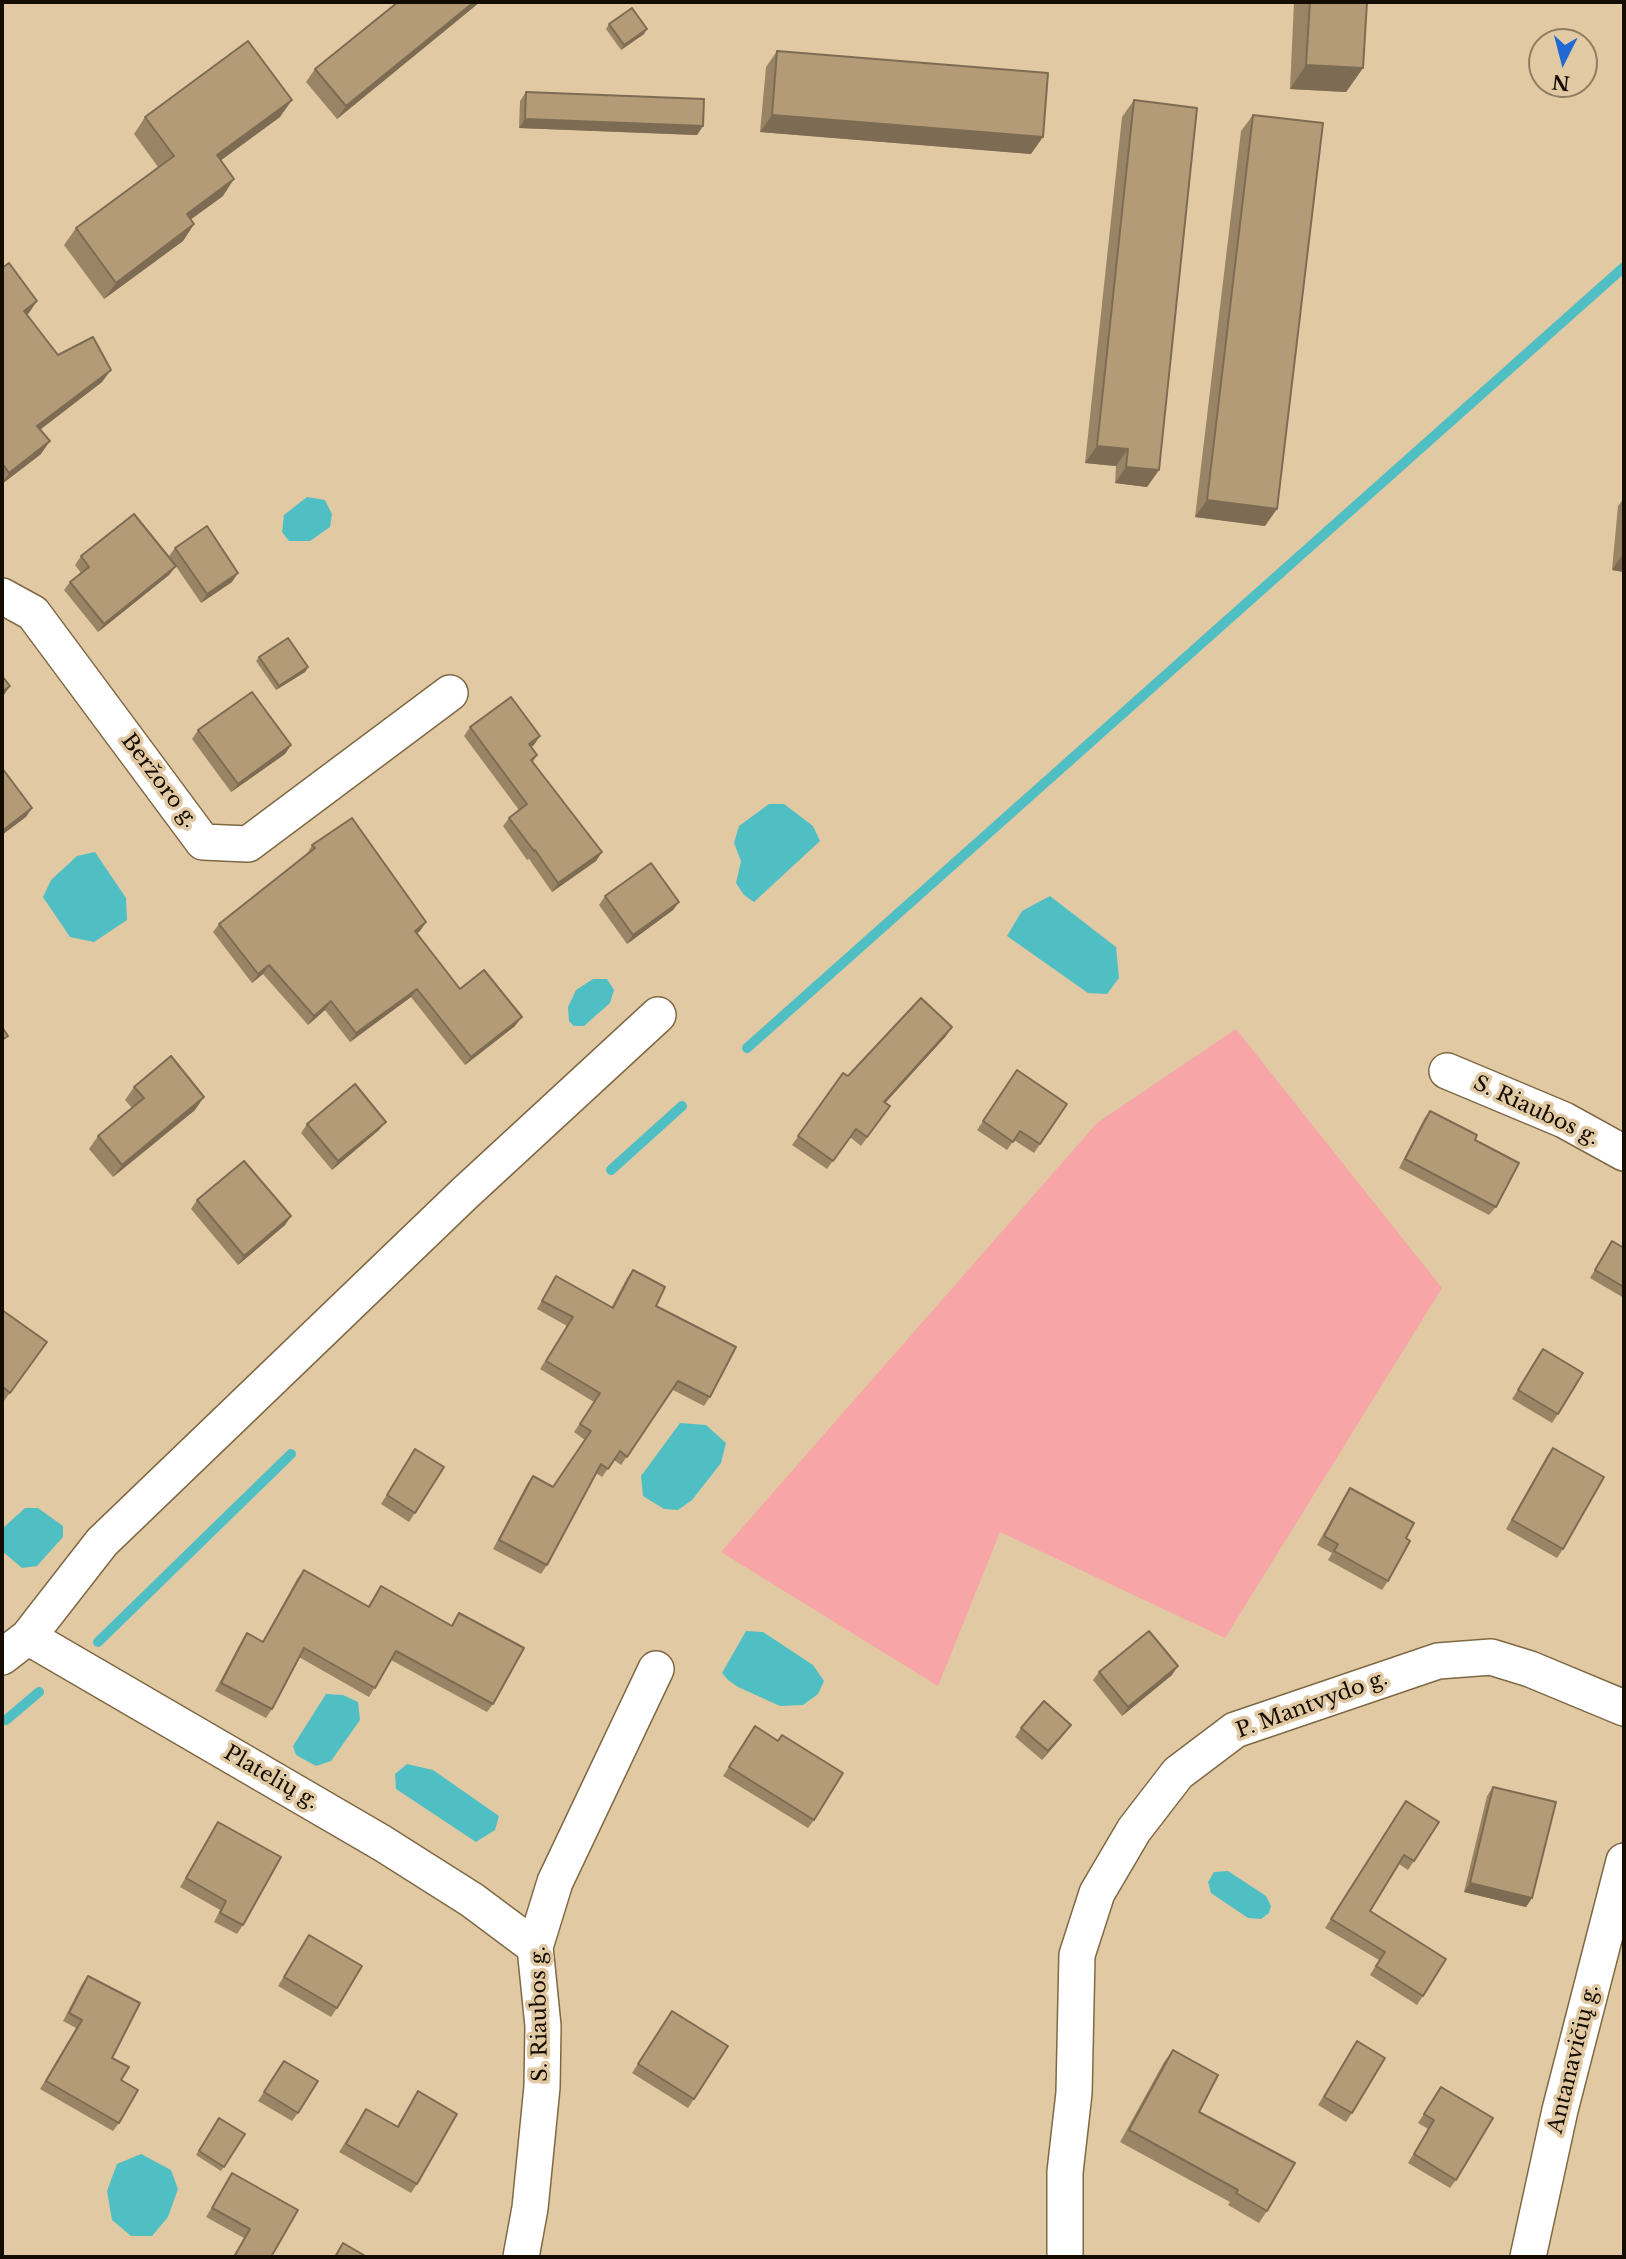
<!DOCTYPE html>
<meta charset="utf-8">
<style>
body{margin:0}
#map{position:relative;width:1626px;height:2259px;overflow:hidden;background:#e1c9a3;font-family:"Libre Baskerville",serif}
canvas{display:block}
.frame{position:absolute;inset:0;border:4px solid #140c01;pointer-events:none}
.north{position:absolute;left:1528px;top:28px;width:70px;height:70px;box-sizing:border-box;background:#e1c9a3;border:2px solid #8f7d62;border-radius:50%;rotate:186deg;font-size:19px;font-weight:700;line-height:28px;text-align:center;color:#140c01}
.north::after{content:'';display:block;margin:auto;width:24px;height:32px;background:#2069d4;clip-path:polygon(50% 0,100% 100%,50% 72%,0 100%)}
</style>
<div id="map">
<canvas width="1626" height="2259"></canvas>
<div class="frame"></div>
<div class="north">N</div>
</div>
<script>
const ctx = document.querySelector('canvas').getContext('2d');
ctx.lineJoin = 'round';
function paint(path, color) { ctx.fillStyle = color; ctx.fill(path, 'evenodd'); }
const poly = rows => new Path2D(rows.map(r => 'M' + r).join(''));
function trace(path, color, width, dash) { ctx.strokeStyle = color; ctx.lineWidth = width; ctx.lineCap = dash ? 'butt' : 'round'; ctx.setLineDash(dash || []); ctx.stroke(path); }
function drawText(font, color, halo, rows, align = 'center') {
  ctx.font = font + ' "Libre Baskerville",serif'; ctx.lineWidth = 7; ctx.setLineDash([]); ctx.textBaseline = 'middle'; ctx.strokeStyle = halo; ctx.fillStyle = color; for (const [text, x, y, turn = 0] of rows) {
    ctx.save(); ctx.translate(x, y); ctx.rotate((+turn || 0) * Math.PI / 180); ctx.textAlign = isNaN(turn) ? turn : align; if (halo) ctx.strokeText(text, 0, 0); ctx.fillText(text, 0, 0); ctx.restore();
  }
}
paint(poly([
 [1236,1029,1442,1288,1225,1638,1000,1532,938,1686,721,1552,1097,1123]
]), '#f7a5a6');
paint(poly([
 [307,497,325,500,332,514,330,527,310,541,289,541,282,532,284,515],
 [769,804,784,804,813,826,820,841,754,902,744,895,736,883,741,861,734,843,739,826],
 [95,852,126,898,127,920,94,942,70,937,43,897,51,880,77,856],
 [1050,896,1116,947,1119,978,1107,994,1088,993,1007,936,1022,911],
 [593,979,607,979,614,990,610,1003,584,1026,574,1026,569,1021,568,1007,576,990],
 [680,1423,706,1425,726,1443,721,1463,692,1500,678,1510,664,1509,643,1496,641,1476],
 [25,1508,38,1508,63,1526,63,1537,37,1566,22,1568,2,1551,2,1529],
 [746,1631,763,1632,813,1665,824,1681,818,1694,803,1705,780,1706,738,1687,728,1680,722,1673],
 [326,1694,343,1695,358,1702,360,1720,331,1761,316,1766,296,1755,293,1746],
 [407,1764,433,1770,499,1816,495,1830,476,1842,396,1789,395,1774],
 [1228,1871,1266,1896,1271,1906,1269,1913,1261,1919,1248,1918,1211,1893,1208,1882,1214,1872],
 [141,2154,171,2170,178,2189,168,2217,152,2236,131,2236,112,2220,107,2191,117,2164]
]), '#50bfc4');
trace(poly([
 [747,1048,1624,267],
 [611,1170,682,1106],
 [98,1642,291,1454],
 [6,1720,39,1692]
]), '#50bfc4', 10);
const minor = poly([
 [2,596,33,613,203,842,248,844,450,693],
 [1447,1071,1564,1120,1624,1153],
 [28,1637,102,1542,464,1194,658,1015],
 [2,1657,28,1637,382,1843,472,1900,535,1947],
 [521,2257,530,2208,542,2087,543,2026,535,1947,555,1882,656,1669],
 [1065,2257,1065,2172,1074,2093,1077,1955,1097,1893,1134,1830,1178,1773,1235,1730,1438,1661,1491,1657,1530,1669,1624,1708],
 [1528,2257,1560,2110,1624,1861]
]);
trace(minor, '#7f6945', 38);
trace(minor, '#fff', 35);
paint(poly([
 [480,2,337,119,306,82,315,69],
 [1294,2,1367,2,1363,68,1346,92,1290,89],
 [609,24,644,34,621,50,606,29],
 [777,51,1031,154,760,132,766,67],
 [526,92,703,126,697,135,519,128,520,101],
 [1134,100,1159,470,1147,487,1115,483,1116,466,1085,463,1122,117],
 [1253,115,1265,526,1195,517,1241,131],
 [145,117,280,117,221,160,223,196,191,219,194,224,183,241,104,299,64,245,76,228,158,167,134,134],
 [2,268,37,301,27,314,58,355,102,382,40,430,41,454,2,484],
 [1624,498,1624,572,1612,570,1618,506],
 [175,548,232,582,201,603,169,556],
 [81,556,176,566,169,575,98,632,64,590,70,582,81,573,75,565],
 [259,657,308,667,305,672,276,690,256,661],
 [470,727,534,745,531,747,537,755,533,762,602,852,596,861,552,892,529,859,527,860,503,826,509,818,519,810,464,736],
 [198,730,291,745,285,754,231,792,192,739],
 [312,845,426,922,420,931,417,933,460,989,515,1026,465,1065,411,997,350,1042,325,1010,308,1025,263,974,252,983,213,932,219,924,307,854],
 [605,896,679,902,673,910,627,944,599,905],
 [946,1036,885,1103,890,1106,861,1146,850,1137,827,1169,792,1145,843,1073,848,1076],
 [1017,1070,1067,1104,1034,1153,1014,1140,1007,1150,977,1130],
 [134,1087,195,1110,113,1177,89,1149,98,1136,132,1108,125,1100],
 [1430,1111,1475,1140,1496,1207,1489,1215,1399,1168,1424,1119],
 [307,1124,379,1130,332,1170,301,1133],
 [197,1200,291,1216,285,1225,238,1265,191,1209],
 [1612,1241,1624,1248,1624,1298,1590,1278],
 [633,1270,710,1397,704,1406,673,1390,621,1465,614,1460,602,1477,596,1473,547,1565,541,1574,493,1549,527,1484,533,1476,553,1487,585,1440,574,1432,594,1402,540,1369,567,1326,537,1309,556,1276,611,1308,627,1278],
 [2,1311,47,1342,4,1401,2,1400],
 [1543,1349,1558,1414,1552,1423,1512,1399],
 [1553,1448,1563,1549,1557,1558,1506,1529,1547,1456],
 [415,1449,415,1513,409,1522,381,1504],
 [1350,1488,1406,1538,1388,1581,1382,1590,1328,1560,1332,1553,1317,1545,1344,1497],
 [304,1570,368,1606,381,1586,451,1626,459,1613,493,1704,487,1712,391,1660,369,1697,299,1657,272,1709,266,1718,215,1691,241,1642,247,1633,263,1641,297,1579],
 [1099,1672,1172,1675,1122,1716,1093,1680],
 [755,1726,814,1820,808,1828,723,1776],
 [1021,1728,1065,1733,1042,1760,1015,1737],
 [1493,1787,1532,1898,1526,1907,1464,1892,1487,1796],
 [1400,1810,1414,1861,1408,1870,1399,1864,1370,1911,1423,1996,1417,2005,1370,1975,1379,1960,1325,1928],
 [218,1822,243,1925,237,1934,214,1922,220,1910,180,1887],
 [309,1935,337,2008,331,2017,278,1986],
 [88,1976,112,2058,121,2080,119,2123,113,2131,40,2089,76,2028,63,2021,82,1984],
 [672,2011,694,2099,688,2108,632,2073],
 [1357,2041,1352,2113,1346,2122,1318,2105],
 [1173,2050,1199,2112,1267,2211,1259,2223,1228,2205,1230,2202,1120,2142,1164,2062],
 [284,2061,298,2113,292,2121,258,2101],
 [1441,2087,1456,2180,1450,2188,1408,2163,1428,2129,1418,2123],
 [418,2091,417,2184,411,2193,339,2152,366,2109,397,2126],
 [219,2118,245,2134,221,2171,196,2155],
 [232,2173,271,2257,233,2257,244,2238,206,2217]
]), '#998565');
paint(poly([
 [474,2,480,2,337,119,346,106],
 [647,29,644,34,621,50,624,45],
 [1306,65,1363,68,1346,92,1290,89],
 [292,100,280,117,205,172,217,155],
 [772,115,1043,137,1031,154,760,132],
 [525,119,703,126,697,135,519,128],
 [234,179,223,196,175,231,187,214],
 [194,224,183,241,104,299,116,283],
 [37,301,29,313,16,323,24,311],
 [111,370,102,382,29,438,37,426],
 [50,441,41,454,2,484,9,473],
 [1097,446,1128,449,1116,466,1085,463],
 [1126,467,1159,470,1147,487,1115,483],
 [1207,500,1277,509,1265,526,1195,517],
 [1623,554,1624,572,1612,570],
 [176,566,169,575,98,632,104,624],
 [238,573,232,582,201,603,207,594],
 [308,667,305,672,276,690,279,686],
 [10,686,4,695,2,697,2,692],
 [540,736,534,745,523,753,529,744],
 [291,745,285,754,231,792,238,784],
 [32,808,26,817,2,835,2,831],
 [602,852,596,861,552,892,558,883],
 [679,902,673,910,627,944,633,935],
 [426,922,420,931,409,939,415,931],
 [269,965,263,974,252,983,258,974],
 [417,989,411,997,350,1042,356,1033],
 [331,1001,325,1010,308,1025,314,1016],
 [522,1017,515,1026,465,1065,471,1057],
 [952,1027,946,1036,878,1111,884,1102],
 [204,1097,195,1110,113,1177,122,1165],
 [386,1122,379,1130,332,1170,338,1161],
 [291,1216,285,1225,238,1265,244,1256],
 [1178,1666,1172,1675,1122,1716,1128,1707],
 [1071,1725,1065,1733,1042,1760,1048,1751],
 [1470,1883,1532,1898,1526,1907,1464,1892]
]), '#7d6c53');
const building = poly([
 [398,2,474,2,346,106,315,69,398,2],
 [1310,2,1367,2,1363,68,1306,65,1310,2],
 [632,8,647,29,624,45,609,24,632,8],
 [248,41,292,100,217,155,234,179,187,214,194,224,116,283,76,228,174,156,145,117,248,41],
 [777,51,1048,73,1043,137,772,115,777,51],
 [526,92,704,99,703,126,525,119,526,92],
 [1134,100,1197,108,1159,470,1126,467,1128,449,1097,446,1134,100],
 [1253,115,1323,123,1277,509,1207,500,1253,115],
 [9,263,37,301,24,311,58,355,93,337,111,370,37,426,50,441,9,473,2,463,2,268,9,263],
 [134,514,176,566,104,624,70,582,89,567,81,556,134,514],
 [207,526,238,573,207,594,175,548,207,526],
 [288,638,308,667,279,686,259,657,288,638],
 [2,676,10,686,2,692,2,676],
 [252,692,291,745,238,784,198,730,252,692],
 [511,697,540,736,529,744,537,755,531,760,602,852,558,883,535,850,534,851,509,818,527,804,470,727,511,697],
 [2,768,32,808,2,831,2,768],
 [352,818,426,922,415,931,460,989,484,970,522,1017,471,1057,417,989,356,1033,331,1001,314,1016,269,965,258,974,219,924,315,848,312,845,352,818],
 [651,863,679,902,633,935,605,896,651,863],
 [921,998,952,1027,884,1102,890,1106,867,1137,856,1129,833,1161,798,1136,843,1073,848,1076,921,998],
 [2,1027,8,1036,2,1040,2,1027],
 [171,1056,204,1097,122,1165,98,1136,144,1098,134,1087,171,1056],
 [1017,1070,1067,1104,1040,1144,1020,1131,1013,1142,983,1121,1017,1070],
 [355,1084,386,1122,338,1161,307,1124,355,1084],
 [1430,1111,1477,1135,1475,1140,1519,1163,1496,1207,1405,1159,1430,1111],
 [244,1161,291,1216,244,1256,197,1200,244,1161],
 [1612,1241,1624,1248,1624,1287,1595,1270,1612,1241],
 [633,1270,665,1287,656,1306,736,1347,710,1397,678,1381,627,1457,620,1451,608,1469,601,1464,547,1565,499,1540,533,1476,553,1487,591,1431,580,1424,600,1393,546,1361,573,1317,542,1301,556,1276,613,1308,633,1270],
 [2,1310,47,1342,10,1393,2,1386,2,1310],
 [1543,1349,1583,1373,1558,1414,1518,1390,1543,1349],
 [1553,1448,1604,1477,1563,1549,1512,1520,1553,1448],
 [415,1449,444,1467,415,1513,387,1495,415,1449],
 [1350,1488,1414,1523,1406,1538,1410,1541,1388,1581,1334,1551,1338,1544,1324,1536,1350,1488],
 [304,1570,369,1607,381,1586,452,1626,459,1613,524,1648,493,1704,396,1651,375,1688,304,1648,272,1709,221,1683,247,1633,263,1642,304,1570],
 [1149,1631,1178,1666,1128,1707,1099,1672,1149,1631],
 [1044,1701,1071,1725,1048,1751,1021,1728,1044,1701],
 [755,1726,778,1741,782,1735,843,1773,814,1820,729,1767,755,1726],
 [1493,1787,1556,1802,1532,1898,1470,1883,1493,1787],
 [1406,1801,1439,1822,1414,1861,1404,1855,1370,1911,1446,1959,1423,1996,1376,1966,1385,1952,1331,1919,1406,1801],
 [218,1822,281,1857,243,1925,220,1913,226,1901,186,1878,218,1822],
 [309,1935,362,1966,337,2008,284,1977,309,1935],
 [88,1976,140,2003,112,2058,129,2067,121,2080,138,2090,119,2123,46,2081,82,2020,69,2013,88,1976],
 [672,2011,728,2046,694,2099,638,2064,672,2011],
 [1357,2041,1385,2058,1352,2113,1324,2097,1357,2041],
 [1173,2050,1218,2075,1199,2112,1295,2163,1267,2211,1236,2193,1238,2190,1129,2130,1173,2050],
 [284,2061,318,2081,298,2113,264,2092,284,2061],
 [1441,2087,1493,2118,1456,2180,1414,2154,1434,2120,1424,2114,1441,2087],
 [418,2091,457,2114,417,2184,346,2144,366,2109,398,2127,418,2091],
 [219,2118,245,2134,224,2167,199,2151,219,2118],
 [232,2173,298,2210,271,2257,234,2257,250,2229,212,2208,232,2173],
 [343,2243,367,2257,335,2257,343,2243]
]);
paint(building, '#b29b76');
trace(building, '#7d6c53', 2);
drawText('21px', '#140c01', '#e1c9a3', [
 ["Beržoro g.",159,781,53],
 ["S. Riaubos g.",1536,1111,25],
 ["P. Mantvydo g.",1312,1705,-20],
 ["Platelių g.",271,1778,30],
 ["S. Riaubos g.",540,2014,-91],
 ["Antanavičių g.",1574,2059,-76]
]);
</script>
